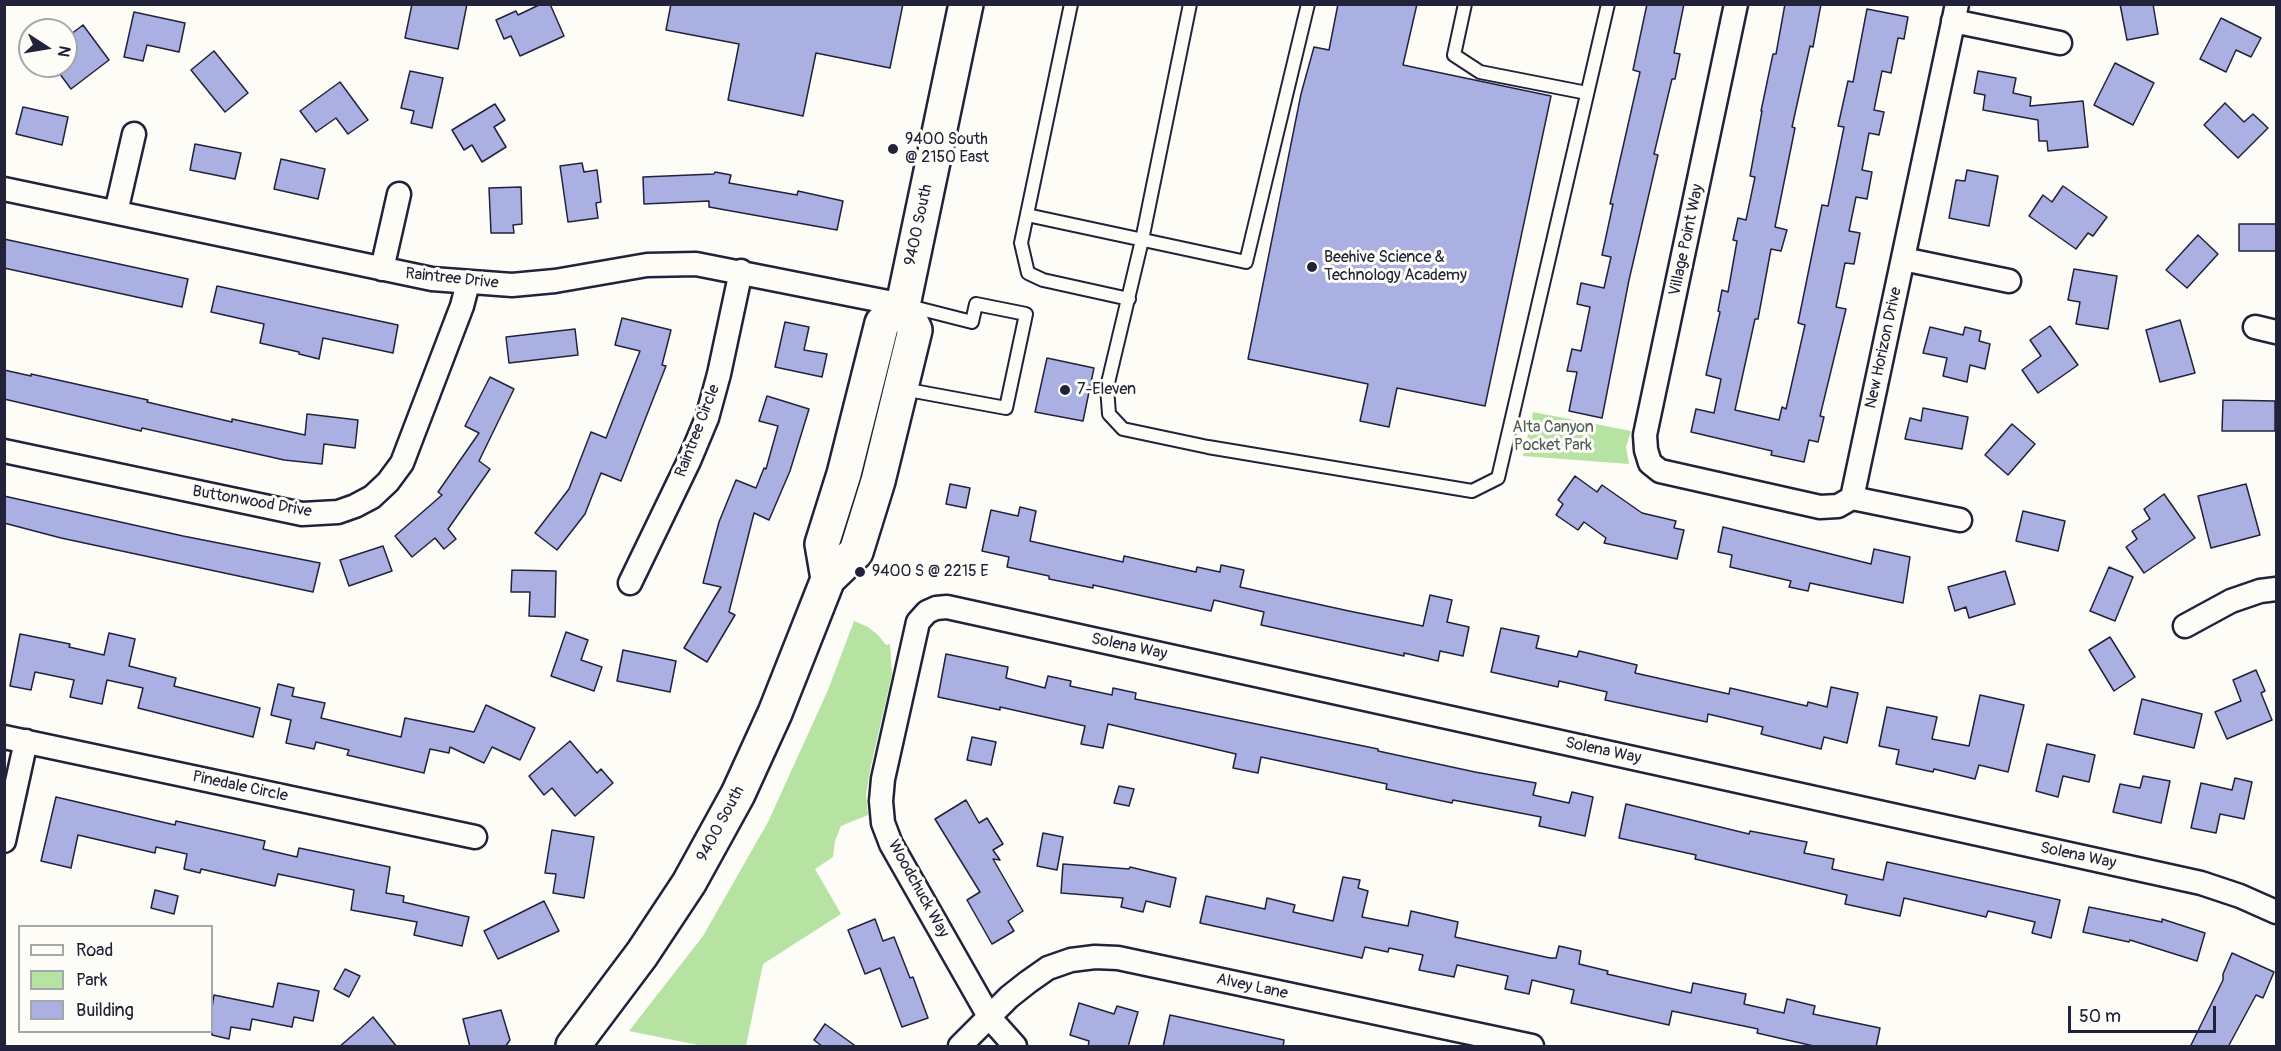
<!DOCTYPE html>
<style>
body{margin:0}
#map{position:relative;width:2281px;height:1051px;overflow:hidden;background:#fdfcf7;font-family:Pangolin,sans-serif}
canvas{display:block}
.frame{position:absolute;inset:0;border:6px solid #22223b;pointer-events:none}
.legend{position:absolute;left:18px;top:925px;width:195px;height:108px;box-sizing:border-box;background:#fdfcf7;border:2px solid #a5a5ac;margin:0;padding:8px 10px;list-style:none;font-size:18px;color:#22223b}
.legend li{display:flex;align-items:center;gap:12px;height:30px}
.legend b{width:30px;border:2px solid #a5a5ac}
.north{position:absolute;left:18px;top:18px;width:60px;height:60px;box-sizing:border-box;background:#fdfcf7;border:2px solid #a5a5ac;border-radius:50%;rotate:102deg;font-size:16px;font-weight:700;line-height:24px;text-align:center;color:#22223b}
.north::after{content:'';display:block;margin:auto;width:21px;height:27px;background:#22223b;clip-path:polygon(50% 0,100% 100%,50% 72%,0 100%)}
.scale{position:absolute;left:2068px;top:1006px;width:148px;height:27px;box-sizing:border-box;border:3px solid #22223b;border-top:0;padding-left:8px;font-size:18px;line-height:21px;white-space:nowrap;color:#22223b;-webkit-text-stroke:4px #fdfcf7;paint-order:stroke}
</style>
<div id="map">
<canvas width="2281" height="1051"></canvas>
<div class="frame"></div>
<ul class="legend">
<li><b style="height:8px;background:#fdfcf7"></b>Road</li>
<li><b style="height:16px;background:#b6e3a2"></b>Park</li>
<li><b style="height:16px;background:#aab0e1"></b>Building</li>
</ul>
<div class="north">N</div>
<div class="scale">50 m</div>
</div>
<script>
const ctx = document.querySelector('canvas').getContext('2d');
ctx.lineJoin = 'round';
function paint(path, color) { ctx.fillStyle = color; ctx.fill(path, 'evenodd'); }
const poly = rows => new Path2D(rows.map(r => 'M' + r).join(''));
function trace(path, color, width, dash) { ctx.strokeStyle = color; ctx.lineWidth = width; ctx.lineCap = dash ? 'butt' : 'round'; ctx.setLineDash(dash || []); ctx.stroke(path); }
function drawText(font, color, halo, rows, align = 'center') {
  ctx.font = font + ' Pangolin,sans-serif'; ctx.lineWidth = 6; ctx.setLineDash([]); ctx.textBaseline = 'middle'; ctx.strokeStyle = halo; ctx.fillStyle = color; for (const [text, x, y, turn = 0] of rows) {
    ctx.save(); ctx.translate(x, y); ctx.rotate((+turn || 0) * Math.PI / 180); ctx.textAlign = isNaN(turn) ? turn : align; if (halo) ctx.strokeText(text, 0, 0); ctx.fillText(text, 0, 0); ctx.restore();
  }
}
paint(poly([
 [1533,412,1631,431,1626,447,1629,464,1523,456],
 [854,621,868,627,878,635,886,645,890,644,892,674,870,770,866,795,868,815,841,826,835,841,833,857,815,869,841,914,763,964,746,1046,703,1046,629,1031,703,936,768,822,828,690]
]), '#b6e3a2');
const building = poly([
 [412,4,467,4,458,49,405,38,412,4],
 [541,4,550,4,564,36,520,56,511,36,504,39,496,20,516,11,518,15,541,4],
 [671,4,903,4,890,68,816,53,803,116,728,100,739,44,666,30,671,4],
 [1338,4,1417,4,1403,65,1551,96,1485,406,1397,388,1389,427,1360,421,1368,384,1248,359,1301,94,1314,47,1329,50,1338,4],
 [1647,4,1684,4,1674,53,1680,54,1675,79,1672,79,1654,154,1658,155,1629,280,1602,418,1569,411,1577,372,1567,371,1572,349,1581,351,1590,307,1577,304,1581,283,1604,288,1611,257,1602,255,1613,204,1610,204,1640,72,1633,70,1647,4],
 [1785,4,1821,4,1813,47,1810,46,1792,127,1795,128,1775,227,1787,230,1781,251,1771,249,1758,319,1755,319,1735,410,1779,420,1782,407,1786,409,1805,325,1798,323,1822,205,1828,206,1844,127,1838,126,1848,81,1853,82,1867,9,1908,17,1904,39,1898,38,1891,73,1882,71,1874,110,1884,112,1879,135,1869,133,1862,170,1872,172,1867,199,1856,197,1849,231,1860,233,1854,264,1845,263,1836,307,1846,309,1820,416,1824,417,1818,442,1809,440,1804,462,1771,455,1772,451,1691,432,1696,409,1714,413,1721,379,1706,375,1720,312,1718,311,1722,290,1728,292,1737,241,1733,240,1738,218,1746,220,1755,177,1750,176,1762,111,1761,111,1773,54,1776,54,1785,4],
 [2120,4,2153,4,2158,34,2127,40,2120,4],
 [134,12,185,23,179,52,147,45,143,61,124,57,134,12],
 [2221,18,2261,38,2251,57,2236,50,2226,72,2200,59,2221,18],
 [83,25,109,60,71,89,54,66,66,66,66,56,73,51,66,42,66,38,83,25],
 [214,51,248,93,225,112,191,70,214,51],
 [2115,63,2154,83,2133,125,2094,105,2115,63],
 [410,71,443,78,432,128,411,123,414,111,401,108,410,71],
 [1978,71,2016,78,2013,93,2031,97,2030,106,2083,101,2088,147,2048,151,2047,141,2039,141,2038,120,1983,110,1985,95,1974,93,1978,71],
 [340,82,368,120,348,134,336,118,316,132,300,111,340,82],
 [2225,103,2244,122,2253,114,2268,128,2238,158,2204,125,2225,103],
 [495,104,505,120,494,127,506,147,482,162,472,145,464,150,452,130,495,104],
 [23,107,68,117,62,145,16,134,23,107],
 [195,144,241,153,235,179,190,170,195,144],
 [281,159,325,169,318,199,274,189,281,159],
 [582,163,584,172,597,170,601,202,596,203,598,218,568,222,560,166,582,163],
 [1967,170,1998,176,1989,226,1949,218,1956,180,1965,181,1967,170],
 [715,172,731,175,729,183,797,195,798,191,843,201,837,230,709,207,709,201,644,204,643,177,714,174,715,172],
 [2063,186,2107,217,2093,236,2088,233,2076,249,2029,216,2043,195,2052,202,2063,186],
 [521,187,522,224,513,225,514,233,491,233,489,188,521,187],
 [2239,224,2277,224,2277,251,2239,251,2239,224],
 [2198,235,2218,254,2187,288,2166,270,2198,235],
 [4,239,188,279,182,307,4,268,4,239],
 [2074,269,2117,276,2108,329,2076,324,2080,302,2068,300,2074,269],
 [217,286,398,325,393,353,323,338,319,359,299,354,299,352,260,343,264,324,211,312,217,286],
 [622,318,671,330,662,365,666,366,621,481,601,473,585,514,557,550,535,533,569,489,591,432,606,438,640,351,615,345,622,318],
 [2180,320,2195,373,2160,382,2146,330,2180,320],
 [785,322,809,327,804,350,827,354,822,377,775,367,785,322],
 [2050,326,2078,365,2038,393,2022,370,2041,356,2030,340,2050,326],
 [1930,327,1963,335,1965,327,1981,331,1979,341,1990,344,1985,369,1970,365,1967,382,1943,376,1947,358,1923,353,1930,327],
 [575,329,578,355,509,363,506,337,575,329],
 [1047,358,1094,368,1083,421,1035,412,1047,358],
 [4,370,31,376,31,374,148,400,147,402,232,422,232,419,305,435,307,414,358,420,355,448,324,444,322,464,284,460,142,428,141,431,4,399,4,370],
 [490,377,514,389,479,461,490,469,448,529,456,539,444,549,435,538,412,557,395,536,442,495,438,492,479,433,465,426,490,377],
 [767,396,809,409,790,471,769,520,754,513,729,612,735,615,707,662,684,648,721,587,703,583,719,522,736,480,756,488,764,468,766,469,778,426,759,421,767,396],
 [2223,400,2275,401,2275,431,2222,431,2223,400],
 [1923,408,1968,417,1962,449,1905,439,1910,418,1921,421,1923,408],
 [2012,424,2035,444,2008,475,1985,455,2012,424],
 [1575,476,1597,492,1602,485,1642,513,1676,521,1674,528,1684,530,1677,559,1604,543,1606,538,1584,522,1578,530,1556,515,1563,504,1558,500,1575,476],
 [950,484,970,488,966,508,946,504,950,484],
 [2246,484,2260,535,2211,548,2198,496,2246,484],
 [2164,494,2195,538,2144,573,2126,547,2137,539,2132,531,2150,519,2144,509,2164,494],
 [4,496,183,536,320,563,313,592,61,538,4,523,4,496],
 [1020,507,1036,511,1030,541,1123,562,1124,556,1196,572,1197,567,1220,572,1221,565,1244,570,1240,587,1349,611,1423,626,1430,595,1452,600,1447,622,1469,627,1463,656,1440,651,1438,661,1404,653,1404,656,1261,625,1264,612,1214,600,1211,611,1093,585,1093,588,1049,579,1049,576,1007,567,1009,557,982,551,991,510,1018,516,1020,507],
 [2023,511,2065,521,2058,551,2016,541,2023,511],
 [1723,527,1871,564,1874,549,1910,557,1903,603,1810,583,1808,591,1789,587,1791,581,1730,567,1732,555,1718,552,1723,527],
 [383,546,392,571,349,586,340,560,383,546],
 [2109,567,2133,577,2115,621,2090,611,2109,567],
 [512,570,556,571,555,617,529,616,530,592,511,592,512,570],
 [2005,571,2015,604,1969,618,1966,607,1955,611,1948,587,2005,571],
 [1501,628,1539,636,1536,648,1577,657,1579,651,1637,665,1635,673,1729,694,1730,688,1807,706,1808,702,1827,707,1831,687,1858,693,1847,743,1824,737,1821,749,1761,734,1763,727,1708,714,1707,722,1605,700,1607,692,1559,681,1558,687,1491,672,1501,628],
 [566,632,588,640,581,660,602,667,594,691,551,676,566,632],
 [109,633,135,639,129,666,176,678,174,686,260,708,253,737,138,708,143,688,107,680,102,704,70,697,74,680,35,672,31,690,10,686,20,634,70,644,69,647,104,655,109,633],
 [2110,637,2135,677,2114,691,2089,650,2110,637],
 [623,650,676,661,670,692,617,681,623,650],
 [946,654,1008,667,1006,678,1045,688,1048,676,1071,681,1070,686,1112,695,1113,688,1136,693,1135,699,1378,749,1378,751,1475,772,1536,783,1533,795,1569,803,1572,792,1593,797,1585,836,1539,826,1541,817,1453,800,1452,803,1386,789,1387,784,1261,757,1258,773,1233,768,1236,754,1108,724,1103,748,1081,744,1085,726,1000,707,1000,710,938,697,946,654],
 [2256,670,2265,691,2261,693,2272,720,2227,739,2215,712,2241,701,2233,680,2256,670],
 [278,684,294,688,292,696,325,703,321,718,401,737,405,718,474,732,486,705,535,728,520,760,492,747,484,763,450,747,449,753,430,749,424,773,347,755,349,750,316,742,314,749,286,743,291,720,271,715,278,684],
 [1980,695,2024,705,2008,772,1979,765,1975,779,1934,769,1933,772,1896,764,1899,750,1879,746,1887,707,1937,717,1932,739,1969,746,1980,695],
 [2142,699,2202,714,2194,748,2134,734,2142,699],
 [972,737,996,742,991,765,967,760,972,737],
 [570,741,597,773,601,769,613,783,575,816,552,788,544,795,529,776,570,741],
 [2047,744,2095,755,2089,782,2063,776,2058,797,2036,791,2047,744],
 [2143,776,2170,781,2161,823,2113,812,2120,784,2140,788,2143,776],
 [2235,778,2252,782,2244,819,2220,814,2216,833,2191,828,2201,783,2232,790,2235,778],
 [1119,786,1134,789,1129,806,1114,803,1119,786],
 [56,797,175,825,176,821,265,841,263,849,297,857,299,848,390,867,386,893,404,896,403,902,469,917,462,946,414,935,417,922,351,910,354,890,278,874,275,886,201,869,200,873,184,869,187,854,156,847,155,853,78,835,71,868,41,861,56,797],
 [966,800,979,823,987,818,1003,844,993,850,1000,860,993,859,1023,911,1008,921,1014,931,992,944,967,900,980,892,935,819,966,800],
 [1626,804,1749,834,1750,831,1807,842,1804,853,1834,859,1832,869,1883,880,1887,862,2060,900,2051,938,2032,933,2035,922,1988,911,1986,917,1904,898,1900,916,1845,904,1847,895,1695,859,1696,855,1619,838,1626,804],
 [552,830,594,837,584,898,553,893,556,874,545,873,552,830],
 [1043,833,1063,837,1057,870,1037,866,1043,833],
 [1063,864,1129,869,1130,867,1176,878,1170,907,1146,901,1143,912,1121,907,1123,898,1061,893,1063,864],
 [1343,877,1360,880,1358,888,1368,891,1362,917,1408,926,1411,911,1458,922,1455,937,1550,958,1556,958,1559,946,1581,951,1579,964,1608,971,1607,974,1691,993,1693,983,1746,994,1744,1004,1784,1013,1787,999,1815,1006,1813,1014,1880,1028,1876,1047,1818,1047,1757,1033,1758,1029,1672,1011,1669,1025,1571,1003,1574,990,1532,980,1529,994,1505,989,1508,976,1457,965,1454,977,1419,970,1423,955,1389,948,1388,952,1365,947,1362,958,1200,923,1206,896,1265,909,1267,898,1295,905,1293,912,1333,921,1343,877],
 [155,890,178,896,174,914,151,908,155,890],
 [544,901,559,931,498,959,484,931,544,901],
 [2089,907,2162,922,2162,919,2205,933,2197,961,2130,940,2129,942,2083,932,2089,907],
 [875,919,883,941,894,937,910,978,913,977,928,1018,902,1027,880,968,865,974,848,930,875,919],
 [2232,953,2274,972,2263,998,2256,995,2228,1047,2190,1047,2223,980,2223,974,2232,953],
 [345,969,360,976,349,997,334,989,345,969],
 [278,983,319,991,313,1021,294,1017,292,1027,252,1019,250,1030,231,1027,229,1039,212,1035,212,1008,214,995,273,1007,278,983],
 [1079,1003,1114,1014,1117,1006,1138,1012,1128,1047,1088,1047,1089,1041,1070,1035,1079,1003],
 [501,1010,510,1040,505,1047,470,1047,463,1019,501,1010],
 [1170,1015,1284,1040,1283,1047,1163,1047,1170,1015],
 [373,1017,397,1047,339,1047,361,1028,373,1017],
 [825,1024,857,1047,823,1047,814,1040,825,1024]
]);
paint(building, '#aab0e1');
trace(building, '#22223b', 1.5);
const lane = poly([
 [1071,4,1021,243,1028,273,1043,280,1129,299],
 [1190,4,1142,240,1107,387,1109,414,1123,429,1208,447,1472,491,1498,478,1608,4],
 [1465,4,1454,55,1480,72,1587,93],
 [1027,215,1246,262,1308,4],
 [903,389,1006,408,1026,314,976,304,972,322,909,306]
]);
const street = poly([
 [1736,4,1645,435,1646,450,1650,463,1660,471,1820,507,1838,506,1852,498,1957,4],
 [1953,21,2060,43],
 [4,189,432,279,512,285,555,281,647,265,696,264,903,305],
 [116,212,134,134],
 [1903,259,2009,281],
 [382,269,399,194],
 [2255,327,2276,332],
 [4,451,302,514,338,512,355,506,372,497,388,482,402,463,462,306,468,283],
 [1852,498,1960,520],
 [630,583,689,461,707,418,719,374,741,271],
 [2185,626,2231,601,2260,591,2276,589],
 [4,737,475,837],
 [4,841,26,741],
 [960,1046,1009,997,1028,982,1048,968,1071,960,1095,957,1118,958,1532,1046],
 [1015,1046,990,1018,891,844,883,823,881,801,883,779,918,622,927,612,936,608,947,607,2201,883,2240,896,2276,912]
]);
const secondary = poly([
 [828,579,822,544,844,474,882,323,903,305],
 [573,1046,642,954,689,883,738,794,775,713,828,579,856,552,878,481,915,330,903,305,966,4]
]);
trace(lane, '#22223b', 16);
trace(street, '#22223b', 27);
trace(secondary, '#22223b', 38);
trace(lane, '#fdfcf7', 12);
trace(street, '#fdfcf7', 22);
trace(secondary, '#fdfcf7', 33);
for (const [x, y, r, color] of [
 [893,149,6,"#22223b"],
 [1312,267,6,"#22223b"],
 [1065,390,6,"#22223b"],
 [860,572,6,"#22223b"]
]) { const dot = new Path2D(); dot.arc(x, y, r, 0, 2 * Math.PI); ctx.fillStyle = color; ctx.fill(dot); trace(dot, '#fdfcf7', 2); }
drawText('16px', '#22223b', '#fdfcf7', [
 ["9400 South",905,140],
 ["@ 2150 East",905,158],
 ["Beehive Science &",1324,258],
 ["Technology Academy",1324,276],
 ["7-Eleven",1077,390],
 ["9400 S @ 2215 E",872,572]
], 'left');
drawText('16px', '#22223b', '#fdfcf7', [
 ["9400 South",919,225,-78],
 ["Village Point Way",1687,240,-78],
 ["Raintree Drive",452,279,6],
 ["New Horizon Drive",1884,348,-78],
 ["Raintree Circle",698,431,-69],
 ["Buttonwood Drive",252,502,10],
 ["Solena Way",1129,647,12],
 ["Solena Way",1603,751,12],
 ["Pinedale Circle",240,787,12],
 ["9400 South",721,824,-62],
 ["Solena Way",2078,856,12],
 ["Woodchuck Way",918,889,61],
 ["Alvey Lane",1252,987,12]
]);
drawText('16px', '#4e5c5a', '#fdfcf7', [
 ["Alta Canyon",1553,428],
 ["Pocket Park",1553,446]
]);
</script>
